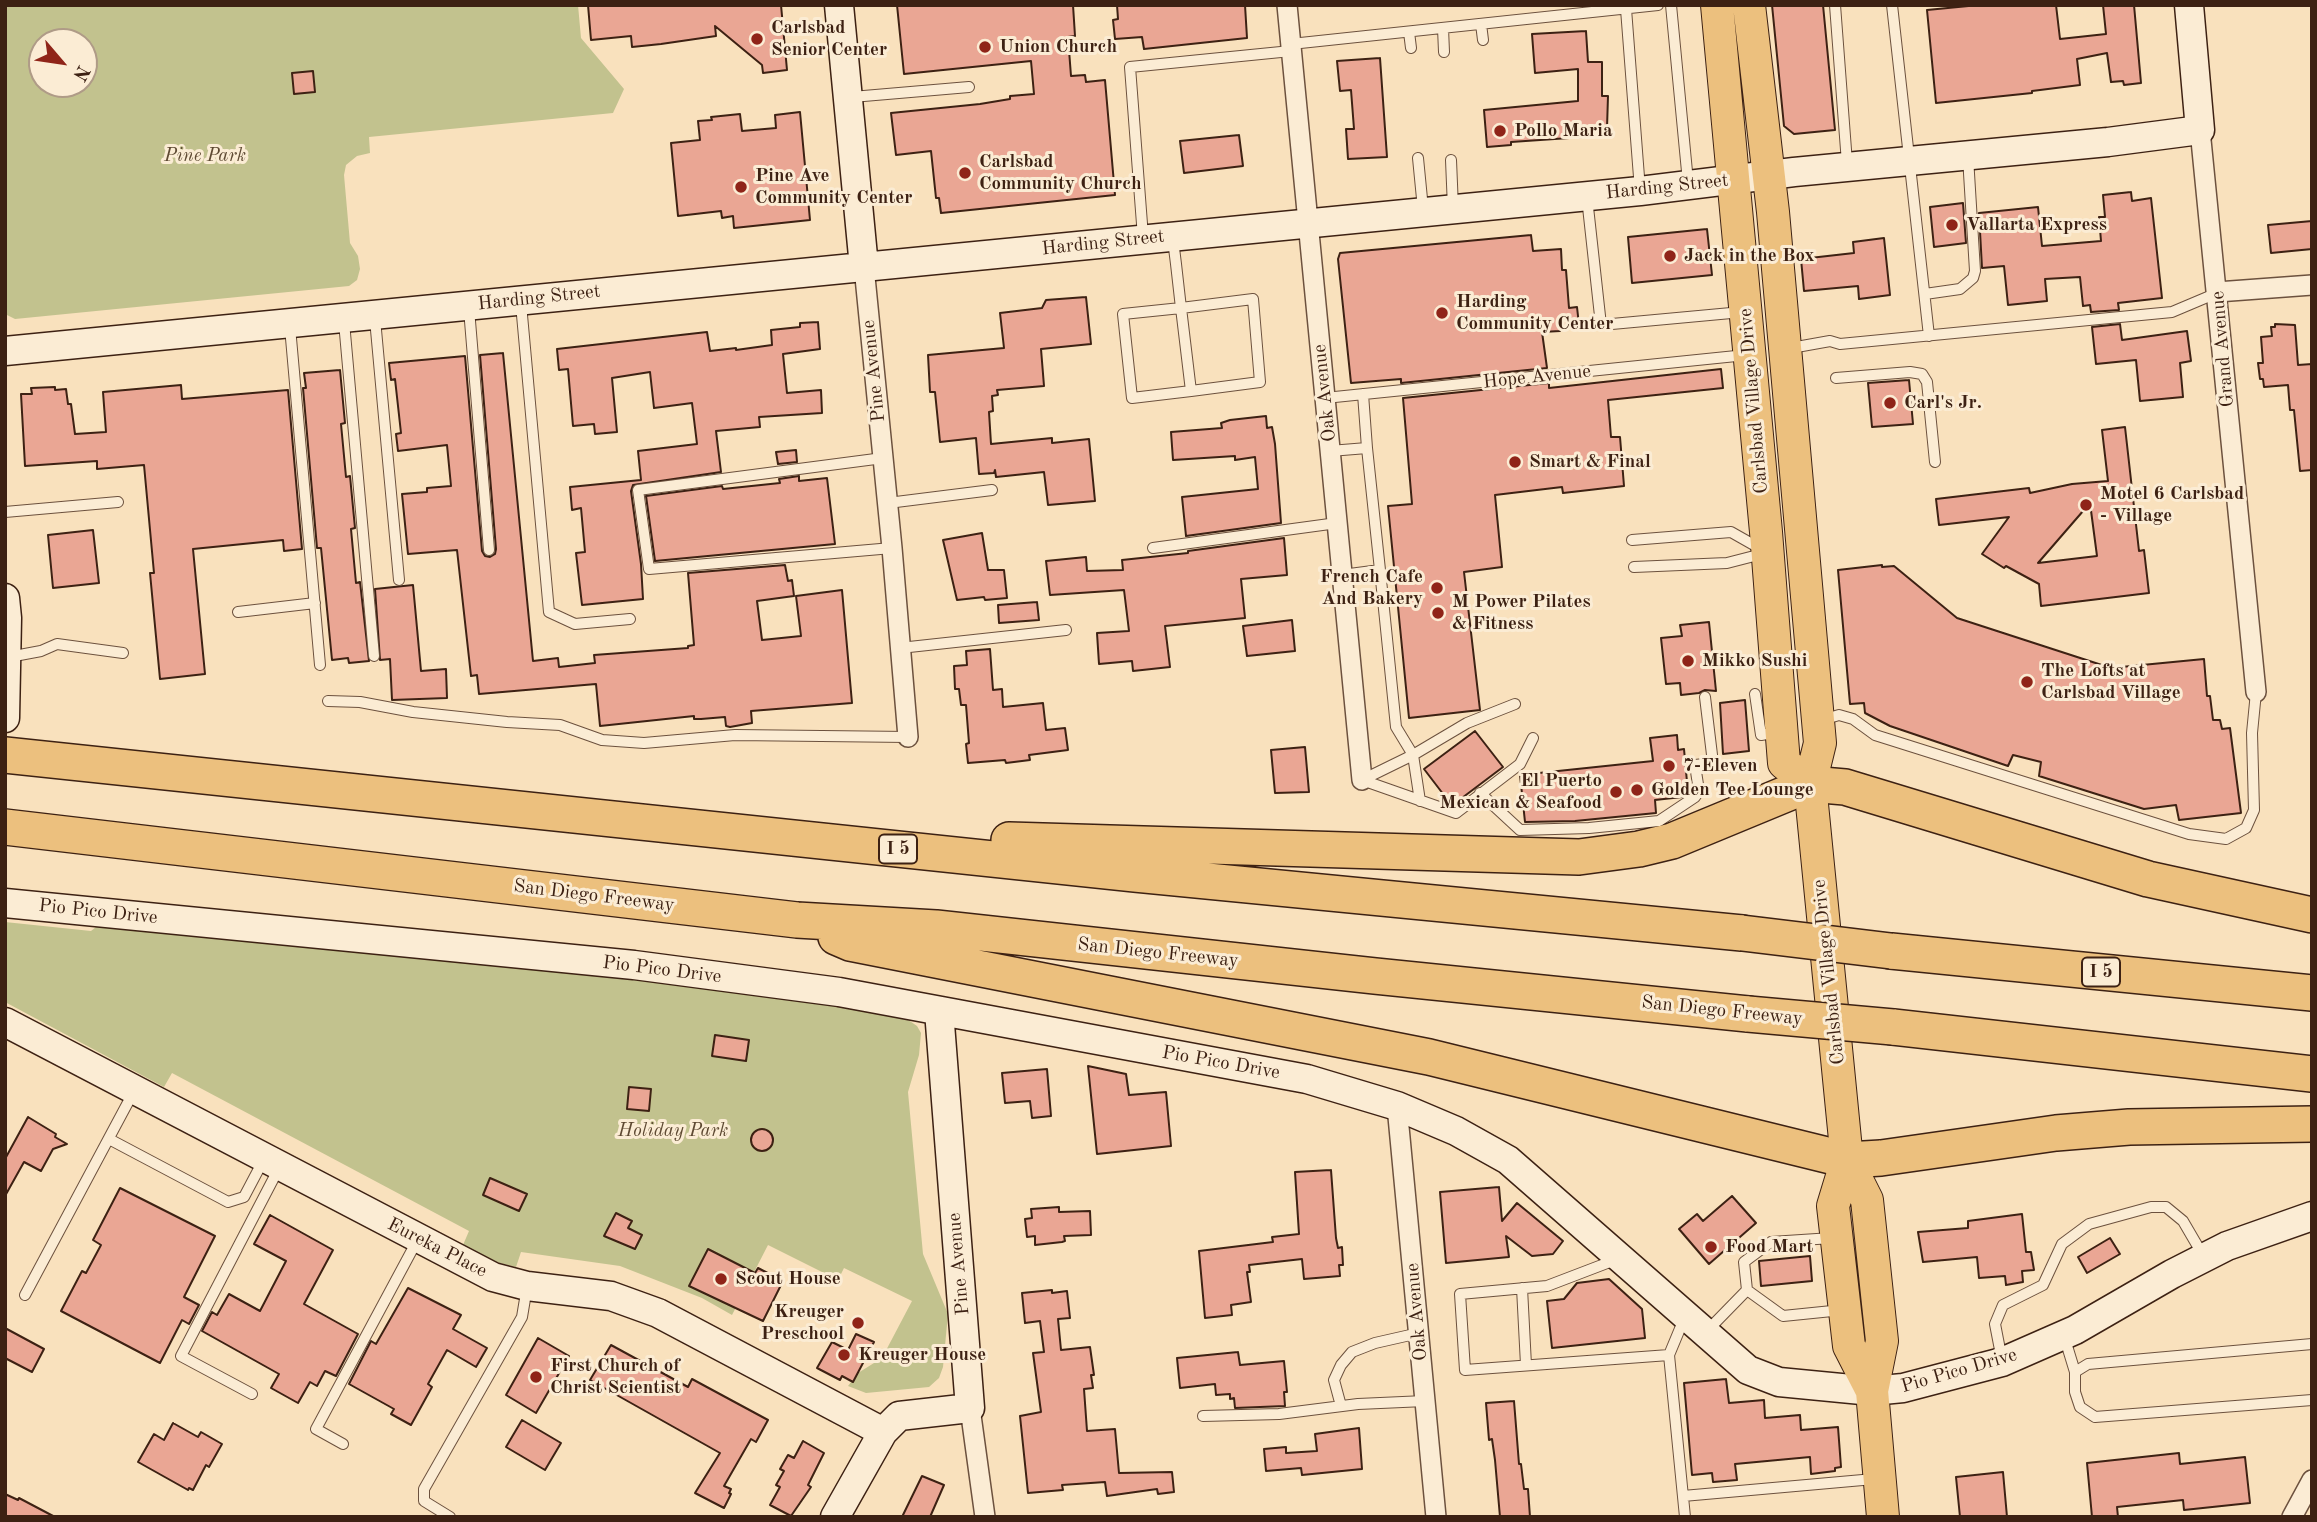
<!DOCTYPE html>
<style>
body{margin:0}
#map{position:relative;width:2317px;height:1522px;overflow:hidden;background:#f9e1bd;font-family:"Old Standard TT",serif}
canvas{display:block}
.frame{position:absolute;inset:0;border:7px solid #3d2113;pointer-events:none}
.north{position:absolute;left:28px;top:28px;width:70px;height:70px;box-sizing:border-box;background:#fbecd4;border:2px solid #af9b87;border-radius:50%;rotate:119deg;font-size:19px;font-weight:700;line-height:28px;text-align:center;color:#3d2113}
.north::after{content:'';display:block;margin:auto;width:24px;height:32px;background:#8f2418;clip-path:polygon(50% 0,100% 100%,50% 72%,0 100%)}
</style>
<div id="map">
<canvas width="2317" height="1522"></canvas>
<div class="frame"></div>
<div class="north">N</div>
</div>
<script>
const ctx = document.querySelector('canvas').getContext('2d');
ctx.lineJoin = 'round';
function paint(path, color) { ctx.fillStyle = color; ctx.fill(path, 'evenodd'); }
const poly = rows => new Path2D(rows.map(r => 'M' + r).join(''));
function trace(path, color, width, dash) { ctx.strokeStyle = color; ctx.lineWidth = width; ctx.lineCap = dash ? 'butt' : 'round'; ctx.setLineDash(dash || []); ctx.stroke(path); }
function drawText(font, color, halo, rows, align = 'center') {
  ctx.font = font + ' "Old Standard TT",serif'; ctx.lineWidth = 6; ctx.setLineDash([]); ctx.textBaseline = 'middle'; ctx.strokeStyle = halo; ctx.fillStyle = color; for (const [text, x, y, turn = 0] of rows) {
    ctx.save(); ctx.translate(x, y); ctx.rotate((+turn || 0) * Math.PI / 180); ctx.textAlign = isNaN(turn) ? turn : align; if (halo) ctx.strokeText(text, 0, 0); ctx.fillText(text, 0, 0); ctx.restore();
  }
}
paint(poly([
 [5,5,578,5,581,38,624,89,613,113,369,137,370,153,357,156,346,165,344,175,350,243,358,256,360,269,357,280,349,286,15,319,5,314],
 [42,42,84,42,84,84,42,84],
 [5,922,91,931,101,923,755,993,901,1015,917,1026,921,1033,919,1055,908,1092,923,1254,948,1314,943,1367,939,1378,929,1387,866,1393,848,1386,858,1373,882,1358,912,1301,844,1268,838,1280,768,1245,732,1315,702,1298,620,1266,521,1252,516,1267,496,1262,463,1245,469,1231,172,1073,164,1087,5,1002]
]), '#c2c28e');
const building = poly([
 [588,5,781,5,787,70,763,73,762,65,715,26,716,36,661,44,632,47,631,36,591,40,588,5],
 [897,5,1073,5,1075,36,1068,37,1071,76,1085,75,1086,82,1105,80,1115,195,941,213,939,198,936,198,931,151,896,155,891,113,980,104,1010,99,1010,96,1034,94,1031,61,904,74,897,5],
 [1117,5,1245,5,1247,38,1144,49,1142,37,1115,39,1113,20,1118,19,1117,5],
 [1772,5,1823,5,1835,130,1794,134,1784,126,1772,5],
 [1979,5,2056,5,2060,39,2106,34,2103,5,2134,5,2141,83,2124,85,2123,81,2111,82,2107,53,2077,59,2080,85,2032,91,2032,93,1936,103,1927,10,1979,5],
 [1586,31,1588,62,1602,62,1602,96,1608,96,1607,128,1592,128,1592,134,1584,134,1584,137,1511,142,1511,145,1487,147,1484,110,1578,101,1578,69,1535,73,1532,34,1586,31],
 [1380,58,1387,157,1348,159,1346,129,1354,129,1351,90,1340,91,1337,61,1380,58],
 [313,71,315,92,294,94,292,73,313,71],
 [800,112,810,220,734,228,733,216,722,218,721,211,678,216,671,143,700,140,698,121,712,120,711,117,740,114,742,131,776,128,775,115,800,112],
 [1239,135,1243,166,1184,173,1180,141,1239,135],
 [2131,192,2132,201,2151,198,2162,298,2118,303,2119,310,2091,312,2090,305,2083,306,2080,277,2045,279,2047,301,2008,305,2004,266,1982,268,1979,213,2038,207,2042,246,2101,241,2099,217,2105,217,2103,195,2131,192],
 [1963,203,1966,243,1934,247,1930,207,1963,203],
 [2312,221,2312,249,2271,253,2268,225,2312,221],
 [1707,229,1712,275,1632,283,1628,237,1707,229],
 [1531,235,1533,251,1561,249,1562,270,1566,270,1569,308,1577,307,1579,325,1560,327,1560,331,1542,332,1547,368,1401,383,1401,379,1351,383,1338,259,1340,253,1531,235],
 [1884,238,1890,295,1859,299,1858,286,1804,291,1801,259,1854,253,1853,242,1884,238],
 [1086,297,1091,344,1041,349,1044,386,997,390,998,395,992,396,993,411,989,412,991,444,1052,438,1052,443,1089,439,1095,501,1048,505,1044,472,996,477,995,470,994,473,979,474,976,438,940,442,935,392,930,392,928,355,1004,348,1000,313,1042,308,1046,300,1086,297],
 [818,322,820,349,783,354,787,393,821,390,822,413,759,417,760,427,716,431,721,472,633,485,631,491,641,564,643,599,582,605,576,553,585,552,581,508,572,510,570,487,641,480,638,451,697,444,692,403,654,408,650,372,612,378,617,432,595,434,594,424,573,426,568,369,559,370,557,349,707,332,710,351,736,348,736,350,772,345,771,330,800,327,800,323,818,322],
 [2120,324,2122,340,2187,331,2191,361,2180,363,2183,397,2140,401,2136,360,2096,364,2092,327,2120,324],
 [2275,324,2295,325,2298,365,2312,364,2312,470,2300,471,2294,410,2290,410,2288,385,2264,387,2263,379,2260,379,2258,363,2263,363,2261,337,2272,336,2271,327,2275,327,2275,324],
 [503,353,533,661,558,658,559,667,595,663,594,655,688,648,688,646,694,645,688,573,785,565,788,581,792,580,794,596,757,601,762,640,801,636,796,596,842,590,852,703,751,711,752,723,730,727,726,726,725,717,701,719,694,719,694,716,600,726,596,684,479,694,477,675,471,676,457,550,408,554,402,494,427,492,427,488,451,486,447,445,398,451,396,434,401,433,395,379,391,380,389,363,465,356,482,551,485,556,490,557,495,554,496,549,480,355,503,353],
 [1721,369,1723,388,1608,400,1611,437,1620,437,1624,486,1563,493,1562,487,1495,495,1502,567,1464,572,1480,710,1409,718,1388,506,1412,504,1403,398,1549,383,1549,388,1721,369],
 [340,370,345,423,341,424,346,477,350,476,355,528,351,529,356,583,360,582,369,661,349,663,348,658,332,660,321,548,317,548,303,388,306,388,304,373,340,370],
 [1909,380,1913,424,1872,427,1868,383,1909,380],
 [181,385,182,399,288,390,302,549,284,551,283,540,193,549,205,674,160,679,150,573,154,573,144,465,97,469,97,461,25,466,21,394,32,394,31,388,55,387,55,390,66,389,68,404,71,404,75,434,106,432,103,392,181,385],
 [1266,416,1267,428,1272,427,1275,444,1281,523,1186,536,1182,497,1258,489,1255,457,1235,460,1235,456,1173,460,1171,432,1222,428,1221,423,1230,420,1266,416],
 [2125,427,2139,551,2144,550,2149,593,2041,606,2039,584,2006,566,2004,568,1982,554,2009,517,1939,525,1936,499,2029,488,2030,493,2072,484,2108,481,2102,430,2125,427],
 [2090,503,2097,556,2038,563,2090,503],
 [796,450,797,462,778,464,776,452,796,450],
 [799,476,799,481,827,478,835,544,655,561,646,496,722,486,723,489,780,483,779,479,799,476],
 [93,530,99,583,53,588,48,535,93,530],
 [982,533,988,570,1004,570,1007,598,985,600,984,597,957,600,943,540,982,533],
 [1284,538,1287,575,1241,579,1245,618,1165,626,1170,667,1133,671,1132,661,1099,664,1097,633,1129,631,1124,590,1050,595,1046,561,1086,557,1087,571,1123,570,1122,560,1188,553,1188,551,1284,538],
 [1882,565,1882,567,1894,566,1957,618,2111,668,2204,659,2207,696,2210,696,2213,720,2220,720,2222,729,2230,728,2241,813,2179,820,2176,805,2144,809,2039,776,2041,762,2013,755,2008,766,1890,726,1865,713,1864,703,1850,704,1838,570,1882,565],
 [413,585,421,671,446,669,447,698,392,700,390,659,380,660,375,589,413,585],
 [1037,602,1039,620,999,623,998,605,1037,602],
 [1292,620,1295,651,1247,656,1243,626,1292,620],
 [1709,622,1716,691,1705,690,1699,693,1681,695,1680,683,1666,684,1661,638,1682,636,1680,625,1709,622],
 [990,649,993,690,1002,689,1003,707,1043,703,1046,730,1065,728,1068,750,1029,755,1030,760,1006,763,1005,760,968,763,966,744,969,743,966,705,961,705,959,689,955,689,954,666,967,665,966,651,990,649],
 [1745,700,1749,751,1723,754,1720,703,1745,700],
 [1475,731,1503,767,1454,804,1450,803,1424,769,1475,731],
 [1677,735,1678,750,1684,749,1688,793,1682,797,1655,800,1656,813,1575,821,1525,822,1520,775,1653,761,1650,738,1677,735],
 [1305,747,1309,792,1275,793,1271,750,1305,747],
 [715,1035,749,1040,746,1061,712,1056,715,1035],
 [1088,1066,1126,1074,1129,1095,1166,1092,1171,1146,1097,1154,1088,1066],
 [1047,1069,1051,1116,1032,1118,1030,1101,1005,1103,1002,1073,1047,1069],
 [629,1087,651,1089,649,1111,627,1109,629,1087],
 [28,1117,56,1134,55,1137,67,1144,53,1149,41,1171,24,1162,5,1196,5,1159,28,1117],
 '751 1140a11 11 0 1 1 22 0a11 11 0 1 1-22 0Z',
 [1331,1170,1336,1238,1338,1248,1342,1247,1343,1265,1339,1265,1340,1276,1304,1279,1302,1259,1249,1265,1250,1272,1247,1272,1251,1302,1231,1305,1232,1315,1205,1318,1199,1251,1273,1242,1272,1237,1299,1234,1295,1172,1331,1170],
 [490,1178,527,1194,519,1211,483,1195,490,1178],
 [1499,1187,1502,1221,1517,1203,1563,1241,1553,1254,1532,1256,1506,1236,1509,1257,1446,1263,1440,1192,1499,1187],
 [120,1188,215,1236,184,1297,199,1305,189,1324,182,1320,160,1363,61,1311,82,1271,86,1273,101,1245,93,1240,120,1188],
 [1732,1196,1756,1223,1709,1264,1679,1229,1697,1214,1703,1221,1732,1196],
 [1059,1207,1059,1212,1090,1211,1091,1235,1064,1236,1065,1241,1062,1242,1035,1245,1035,1236,1027,1237,1025,1219,1032,1218,1031,1209,1059,1207],
 [616,1213,632,1221,628,1228,642,1235,635,1249,604,1236,616,1213],
 [2022,1214,2026,1252,2031,1252,2034,1270,2022,1271,2023,1282,2006,1285,2005,1276,1979,1278,1977,1257,1923,1262,1918,1232,1968,1228,1968,1221,2022,1214],
 [270,1215,333,1250,304,1304,358,1334,336,1376,325,1371,317,1386,310,1382,298,1403,271,1388,279,1374,202,1331,212,1312,217,1315,229,1294,260,1311,286,1261,254,1244,270,1215],
 [2110,1238,2120,1254,2087,1273,2078,1257,2110,1238],
 [708,1249,755,1273,758,1268,783,1281,763,1321,689,1286,708,1249],
 [1810,1256,1812,1281,1761,1286,1759,1261,1810,1256],
 [1609,1279,1642,1309,1645,1338,1552,1348,1547,1301,1564,1299,1577,1283,1609,1279],
 [408,1288,461,1315,453,1329,487,1348,476,1367,447,1350,428,1384,432,1387,411,1425,391,1414,394,1409,349,1384,371,1341,376,1344,408,1288],
 [1052,1290,1052,1293,1067,1291,1070,1318,1058,1319,1061,1350,1090,1347,1094,1375,1091,1375,1093,1388,1084,1389,1087,1431,1115,1429,1119,1473,1172,1472,1174,1492,1158,1494,1157,1489,1107,1496,1105,1482,1062,1485,1063,1490,1028,1493,1020,1416,1041,1412,1033,1353,1044,1352,1040,1321,1025,1323,1022,1293,1052,1290],
 [5,1328,44,1349,32,1372,5,1358,5,1328],
 [856,1334,874,1342,853,1382,842,1376,840,1380,817,1368,832,1342,848,1350,856,1334],
 [538,1338,569,1356,536,1413,506,1395,538,1338],
 [611,1345,688,1387,692,1379,768,1420,756,1442,751,1439,724,1486,731,1489,729,1493,731,1494,724,1508,695,1493,720,1453,590,1380,611,1345],
 [1238,1352,1240,1365,1284,1361,1287,1392,1284,1392,1285,1406,1235,1408,1234,1398,1230,1399,1230,1394,1216,1395,1215,1384,1180,1388,1177,1358,1238,1352],
 [1726,1379,1729,1403,1764,1400,1765,1418,1800,1415,1801,1430,1838,1427,1841,1467,1835,1468,1835,1471,1811,1474,1810,1457,1735,1464,1737,1480,1713,1482,1712,1473,1692,1475,1684,1383,1726,1379],
 [1514,1401,1519,1464,1521,1464,1524,1489,1528,1489,1530,1517,1500,1517,1495,1460,1492,1439,1489,1440,1486,1403,1514,1401],
 [522,1420,561,1443,545,1470,506,1447,522,1420],
 [173,1423,198,1437,201,1432,222,1444,209,1467,206,1465,193,1490,189,1488,188,1490,138,1462,154,1434,164,1440,173,1423],
 [1359,1428,1362,1469,1302,1475,1301,1468,1266,1471,1264,1449,1286,1447,1286,1453,1317,1451,1315,1434,1359,1428],
 [803,1441,824,1453,808,1485,811,1487,791,1516,770,1505,780,1487,776,1485,784,1471,780,1469,788,1455,794,1458,803,1441],
 [2179,1453,2180,1464,2245,1457,2250,1503,2184,1510,2183,1500,2117,1507,2118,1517,2092,1517,2087,1463,2179,1453],
 [2003,1472,2007,1517,1960,1517,1956,1477,2003,1472],
 [922,1476,944,1485,930,1517,902,1517,922,1476],
 [5,1494,18,1500,19,1498,55,1517,5,1517,5,1494]
]);
paint(building, '#eaa694');
trace(building, '#3d2113', 2);
const lane = poly([
 [1671,5,1688,182],
 [1835,5,1847,163],
 [1892,5,1929,336],
 [1626,9,1640,190],
 [1481,24,1483,40],
 [1443,28,1444,52],
 [1409,32,1411,48],
 [1291,44,1658,5],
 [852,97,969,87],
 [1418,158,1423,209],
 [1451,160,1453,208],
 [1587,198,1601,325,1742,312],
 [1143,237,1130,67,1291,51],
 [1173,240,1176,264,1181,308,1191,391,1260,382,1253,299,1181,308,1123,314,1132,398,1191,391],
 [1925,294,1960,289,1973,278,1975,271,1968,157],
 [521,304,549,612,575,624,630,619],
 [469,309,489,550],
 [375,319,399,580],
 [344,322,374,656],
 [290,327,320,665],
 [1791,348,1830,341,1840,344,2172,312,2217,293],
 [1836,378,1910,372,1922,374,1927,382,1935,462],
 [1363,394,1367,448],
 [1325,398,1746,355],
 [1330,451,1367,448,1380,570],
 [883,458,638,490,649,569,892,548],
 [888,503,992,490],
 [5,512,118,502],
 [1632,540,1731,532,1761,549],
 [1153,548,1337,523],
 [1634,567,1727,563,1762,554],
 [1342,575,1380,570,1396,727,1413,755,1420,801],
 [238,612,315,603],
 [900,648,1066,630],
 [9,657,41,651,57,644,123,653],
 [1755,694,1761,735,1778,732],
 [328,701,360,702,413,712,507,722,560,725,602,740,644,743,735,735,908,737],
 [1822,720,1839,715,1853,719,1875,735,2189,834,2226,839,2246,828,2254,810,2252,733,2256,692],
 [1362,780,1456,813,1520,764,1533,738],
 [1362,780,1413,755,1467,723,1515,704],
 [1480,793,1520,830,1589,828,1659,821,1695,797,1699,791,1695,765,1713,763,1705,697],
 [109,1139,228,1202,244,1197,263,1161],
 [1832,1238,1771,1242,1744,1262,1747,1290,1783,1316,1842,1310],
 [1615,1260,1547,1286,1460,1294,1465,1370,1669,1355],
 [1522,1288,1526,1365],
 [25,1295,133,1093],
 [1684,1319,1669,1355,1685,1517],
 [1706,1332,1747,1290],
 [2064,1336,2075,1372],
 [2312,1344,2088,1364,2075,1372,2075,1392,2080,1407,2095,1417,2312,1400],
 [2002,1360,1995,1324,2003,1305,2043,1285,2062,1244,2089,1224,2151,1207,2166,1207,2183,1221,2204,1257],
 [252,1394,181,1356,279,1168],
 [1341,1406,1334,1380,1341,1365,1352,1352,1375,1343,1419,1333],
 [1203,1416,1279,1414,1358,1404,1425,1401],
 [343,1444,316,1429,418,1239],
 [1683,1496,1874,1479],
 [450,1517,424,1501,424,1489,522,1317,527,1287]
]);
const street = poly([
 [1287,5,1362,780],
 [2200,130,2256,692],
 [864,267,892,548,908,737],
 [2217,292,2312,285],
 [1397,1106,1436,1517],
 [970,1408,985,1517],
 [2292,1517,2312,1480]
]);
const secondary = poly([
 [839,5,864,267],
 [5,351,1640,191,1794,172,2108,142,2200,130,2189,5],
 [5,598,7,618,5,718],
 [5,903,634,965,839,992,1307,1079,1397,1106,1456,1131,1508,1160,1748,1370,1779,1382,1872,1391,1903,1388,2002,1362,2075,1330,2172,1274,2227,1246,2312,1216],
 [5,1022,493,1277,527,1286,611,1296,658,1313,883,1432],
 [835,1517,883,1432,899,1416,970,1408,939,1011]
]);
const primary = poly([
 [1717,5,1766,532,1784,763,1810,784],
 [1749,5,1773,212,1820,743,1810,784,1847,1160,1867,1200,1882,1341,1872,1391,1883,1517],
 [1847,1160,1833,1206,1849,1346,1872,1391]
]);
const highway = poly([
 [5,755,1135,874,1742,933],
 [5,827,797,920,936,928,1375,976,1748,1014],
 [1009,840,1579,857,1639,849,1672,841,1810,784,1845,787,2148,879,2312,915],
 [836,937,850,943,1429,1057,1847,1160,1881,1158,2056,1133,2129,1127,2312,1124],
 [1891,951,2312,993],
 [1893,1027,2312,1074]
]);
trace(lane, '#6c513e', 12);
trace(street, '#6c513e', 22);
trace(secondary, '#3d2113', 31);
trace(primary, '#3d2113', 34);
trace(highway, '#3d2113', 38);
trace(lane, '#fbecd4', 10);
trace(street, '#fbecd4', 19);
trace(secondary, '#fbecd4', 28);
trace(primary, '#ecc07e', 32);
trace(highway, '#ecc07e', 35);
const highwayBridge = poly([
 [1742,933,1891,951],
 [1748,1014,1893,1027]
]);
trace(highwayBridge, '#3d2113', 38, []);
trace(highwayBridge, '#ecc07e', 35);
for (const [x, y, r, color] of [
 [757,39,7,"#8f2418"],
 [985,47,7,"#8f2418"],
 [1500,131,7,"#8f2418"],
 [965,173,7,"#8f2418"],
 [741,187,7,"#8f2418"],
 [1952,225,7,"#8f2418"],
 [1670,256,7,"#8f2418"],
 [1442,313,7,"#8f2418"],
 [1890,403,7,"#8f2418"],
 [1515,462,7,"#8f2418"],
 [2086,505,7,"#8f2418"],
 [1437,588,7,"#8f2418"],
 [1438,613,7,"#8f2418"],
 [1688,661,7,"#8f2418"],
 [2027,682,7,"#8f2418"],
 [1669,766,7,"#8f2418"],
 [1637,790,7,"#8f2418"],
 [1616,792,7,"#8f2418"],
 [1711,1247,7,"#8f2418"],
 [721,1279,7,"#8f2418"],
 [858,1323,7,"#8f2418"],
 [844,1355,7,"#8f2418"],
 [536,1377,7,"#8f2418"]
]) { const dot = new Path2D(); dot.arc(x, y, r, 0, 2 * Math.PI); ctx.fillStyle = color; ctx.fill(dot); trace(dot, '#fbecd4', 2.5); }
for (const [x, y, w] of [
 [898,849,38],
 [2101,972,38]
]) { const box = new Path2D(); box.roundRect(x - w / 2, y - 14.5, w, 29, 5); ctx.fillStyle = '#fbecd4'; ctx.fill(box); trace(box, '#3d2113', 2); }
drawText('bold 18px', '#3d2113', null, [
 ["I 5",898,849],
 ["I 5",2101,972]
]);
drawText('bold 19px', '#3d2113', '#fbecd4', [
 ["Carlsbad",771,28],
 ["Senior Center",771,50],
 ["Union Church",999,47],
 ["Pollo Maria",1514,131],
 ["Carlsbad",979,162],
 ["Community Church",979,184],
 ["Pine Ave",755,176],
 ["Community Center",755,198],
 ["Vallarta Express",1966,225],
 ["Jack in the Box",1684,256],
 ["Harding",1456,302],
 ["Community Center",1456,324],
 ["Carl's Jr.",1904,403],
 ["Smart & Final",1529,462],
 ["Motel 6 Carlsbad",2100,494],
 ["- Village",2100,516],
 ["French Cafe",1423,577,"right"],
 ["And Bakery",1423,599,"right"],
 ["M Power Pilates",1452,602],
 ["& Fitness",1452,624],
 ["Mikko Sushi",1702,661],
 ["The Lofts at",2041,671],
 ["Carlsbad Village",2041,693],
 ["7-Eleven",1683,766],
 ["El Puerto",1602,781,"right"],
 ["Mexican & Seafood",1602,803,"right"],
 ["Golden Tee Lounge",1651,790],
 ["Food Mart",1725,1247],
 ["Scout House",735,1279],
 ["Kreuger",844,1312,"right"],
 ["Preschool",844,1334,"right"],
 ["Kreuger House",858,1355],
 ["First Church of",550,1366],
 ["Christ Scientist",550,1388]
], 'left');
drawText('italic 19px', '#5e4932', '#fbecd4', [
 ["Pine Park",205,156],
 ["Holiday Park",673,1131]
]);
drawText('19px', '#3d2113', '#fbecd4', [
 ["Harding Street",1667,187,-6],
 ["Harding Street",1103,243,-6],
 ["Harding Street",539,298,-6],
 ["Grand Avenue",2223,349,-95],
 ["Pine Avenue",874,371,-96],
 ["Hope Avenue",1537,377,-6],
 ["Oak Avenue",1325,393,-96],
 ["Carlsbad Village Drive",1754,401,-95],
 ["San Diego Freeway",594,896,7],
 ["Pio Pico Drive",98,912,6],
 ["San Diego Freeway",1158,953,6],
 ["Pio Pico Drive",662,970,7],
 ["Carlsbad Village Drive",1829,972,-96],
 ["San Diego Freeway",1722,1011,6],
 ["Pio Pico Drive",1221,1063,10],
 ["Eureka Place",437,1248,27],
 ["Pine Avenue",959,1264,-95],
 ["Oak Avenue",1417,1312,-95],
 ["Pio Pico Drive",1959,1371,-16]
]);
</script>
